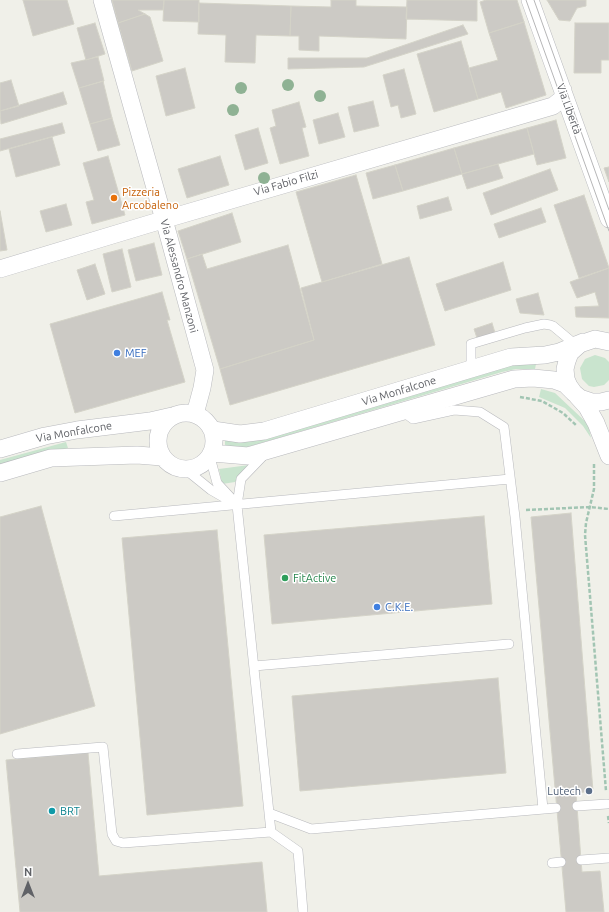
<!DOCTYPE html>
<meta charset="utf-8">
<style>
body{margin:0}
#map{position:relative;width:609px;height:912px;overflow:hidden;background:#f0f0e9;font-family:Ubuntu,sans-serif}
canvas{display:block}
.north{position:absolute;left:8px;top:864px;width:40px;height:40px;-webkit-text-stroke:3px #fff;paint-order:stroke;rotate:0deg;font-size:11px;font-weight:700;line-height:16px;text-align:center;color:#606267}
.north::after{content:'';display:block;margin:auto;width:14px;height:18px;background:#606267;clip-path:polygon(50% 0,100% 100%,50% 72%,0 100%)}
</style>
<div id="map">
<canvas width="609" height="912"></canvas>
<div class="north">N</div>
</div>
<script>
const ctx = document.querySelector('canvas').getContext('2d');
ctx.lineJoin = 'round';
function paint(path, color) { ctx.fillStyle = color; ctx.fill(path, 'evenodd'); }
const poly = rows => new Path2D(rows.map(r => 'M' + r).join(''));
function trace(path, color, width, dash) { ctx.strokeStyle = color; ctx.lineWidth = width; ctx.lineCap = dash ? 'butt' : 'round'; ctx.setLineDash(dash || []); ctx.stroke(path); }
function drawText(font, color, halo, rows, align = 'center') {
  ctx.font = font + ' Ubuntu,sans-serif'; ctx.lineWidth = 3; ctx.setLineDash([]); ctx.textBaseline = 'middle'; ctx.strokeStyle = halo; ctx.fillStyle = color; for (const [text, x, y, turn = 0] of rows) {
    ctx.save(); ctx.translate(x, y); ctx.rotate((+turn || 0) * Math.PI / 180); ctx.textAlign = isNaN(turn) ? turn : align; if (halo) ctx.strokeText(text, 0, 0); ctx.fillText(text, 0, 0); ctx.restore();
  }
}
paint(poly([
 [595,355,605,358,609,362,609,380,604,385,594,387,589,386,582,379,580,368,585,359],
 [536,364,535,369,516,369,502,372,241,449,225,446,225,440,238,442,253,440,504,367,515,365],
 [541,389,555,393,588,424,591,438,583,426,565,408,539,397],
 [66,442,68,448,0,466,0,460],
 [249,465,235,482,222,484,219,469]
]), '#c9e4ce');
const building = poly([
 [23,0,67,0,74,24,33,36,23,0],
 [112,0,164,0,163,10,138,10,145,14,118,23,112,0],
 [164,0,199,0,199,22,163,21,164,0],
 [331,0,356,0,356,6,407,7,406,39,319,36,319,51,299,50,299,36,290,36,291,6,331,7,331,0],
 [407,0,477,0,477,21,406,19,407,0],
 [486,0,517,0,524,22,489,33,480,2,486,0],
 [547,0,586,0,586,6,577,8,570,21,559,20,547,0],
 [199,3,291,6,290,36,256,35,255,63,225,62,226,35,198,34,199,3],
 [145,14,150,17,163,61,132,71,118,23,145,14],
 [524,22,546,95,506,108,501,92,478,99,469,68,498,60,489,33,524,22],
 [95,23,105,54,86,60,77,28,95,23],
 [575,23,609,23,609,60,601,60,601,73,574,73,575,23],
 [463,25,468,34,364,67,288,69,288,58,367,58,463,25],
 [461,41,478,99,434,112,417,54,461,41],
 [98,57,104,81,79,88,71,63,98,57],
 [185,68,195,108,166,116,156,76,185,68],
 [404,69,416,114,401,118,398,105,391,107,383,75,404,69],
 [11,80,19,106,0,111,0,83,11,80],
 [103,81,112,118,90,124,79,88,103,81],
 [63,92,67,104,1,124,0,111,63,92],
 [373,101,379,126,354,132,348,107,373,101],
 [299,102,306,127,302,128,309,156,280,164,270,128,276,126,272,110,299,102],
 [338,113,345,137,319,144,313,120,338,113],
 [112,118,120,145,98,151,90,124,112,118],
 [556,120,566,158,537,165,527,128,556,120],
 [62,123,65,133,0,151,0,139,62,123],
 [258,128,268,163,245,170,235,135,258,128],
 [527,128,534,154,462,174,454,148,527,128],
 [52,137,60,165,16,177,9,149,52,137],
 [454,148,462,174,403,191,395,165,454,148],
 [108,156,125,215,92,224,86,202,94,200,83,163,108,156],
 [220,156,229,185,187,198,178,169,220,156],
 [498,164,503,178,467,189,462,174,498,164],
 [395,165,403,191,373,199,366,173,395,165],
 [609,167,609,182,604,168,609,167],
 [550,169,558,190,491,215,483,193,550,169],
 [356,175,382,264,322,282,296,192,356,175],
 [584,195,609,268,579,278,554,205,584,195],
 [448,197,452,210,420,219,417,206,448,197],
 [66,204,72,225,46,232,40,211,66,204],
 [541,208,546,222,499,238,494,224,541,208],
 [0,211,7,250,0,251,0,211],
 [232,213,241,242,187,259,178,231,232,213],
 [154,243,162,275,136,281,128,250,154,243],
 [288,245,314,340,220,369,187,259,202,254,207,269,288,245],
 [122,249,131,287,112,292,103,254,122,249],
 [409,257,435,345,230,405,220,369,314,340,301,288,409,257],
 [503,262,511,290,445,311,436,284,503,262],
 [95,264,105,294,87,300,77,270,95,264],
 [609,268,609,318,576,317,575,307,599,306,595,292,577,298,570,282,609,268],
 [162,292,170,320,167,320,185,382,75,413,50,324,162,292],
 [538,293,544,315,520,313,516,299,538,293],
 [492,323,497,339,479,344,474,329,492,323],
 [41,506,95,706,0,734,0,517,41,506],
 [571,513,593,791,576,793,581,860,582,872,600,871,604,912,566,912,531,517,571,513],
 [484,516,492,604,272,624,264,535,484,516],
 [217,530,243,806,147,815,122,538,217,530],
 [498,678,506,773,300,791,292,696,498,678],
 [88,753,99,876,262,862,267,912,20,912,6,760,88,753]
]);
paint(building, '#cccac5');
trace(building, '#d4d3c8', 1);
const lane = poly([
 [471,369,471,344,525,328,544,324,550,325,553,326,571,341,580,342],
 [402,411,413,419,454,410,480,412,504,427,515,517,543,809],
 [266,453,241,479,237,505,271,832,298,851,303,912],
 [210,457,217,483,231,498],
 [185,469,211,490,237,505],
 [114,516,510,479],
 [254,666,509,644],
 [17,754,103,747,112,834,116,841,123,843,271,832],
 [577,806,607,804],
 [269,813,311,829,556,808],
 [581,860,609,858],
 [552,863,561,862]
]);
const street = poly([
 [102,0,168,234,205,370,202,388,195,414],
 [530,0,609,219],
 [0,269,149,224,553,106,562,99,563,94,563,90],
 [609,342,595,339,580,344,570,353,567,361,565,369,566,379,569,386,574,393,580,398,592,402,601,402,609,400],
 [577,396,587,407,596,423,609,456],
 '158 441a28 28 0 1 1 56 0a28 28 0 1 1-56 0Z',
 [213,430,240,434,264,431,511,357,545,355,559,352,583,342],
 [0,449,45,436,77,430,150,421,172,416],
 [212,453,248,456,514,379,533,378,554,380,565,384,574,393],
 [0,473,51,458,137,455,162,457]
]);
trace(lane, '#b8b9bd', 10);
trace(street, '#b8b9bd', 18);
trace(poly([
 [520,397,542,401,563,413,577,426],
 [594,464,594,489,586,523,585,535,606,791],
 [526,510,590,507,609,509],
 [608,816,609,823]
]), '#a2c5b3', 2.5, [4, 2]);
trace(lane, '#fff', 9);
trace(street, '#fff', 17);
trace(poly([
 [526,0,609,231],
 [534,0,609,210]
]), '#b6b6b7', 1);
ctx.fillStyle = '#8fb294';
for (const [x, y] of [
 [288,85],
 [241,88],
 [320,96],
 [233,110],
 [264,178]
]) { ctx.beginPath(); ctx.arc(x, y, 6, 0, 2 * Math.PI); ctx.fill(); }
for (const [x, y, r, color] of [
 [114,198,4,"#e8710a"],
 [117,353,4,"#3f7fe0"],
 [285,578,4,"#2e9e5b"],
 [377,607,4,"#3f7fe0"],
 [589,791,4,"#5c6f8a"],
 [52,811,4,"#0f9aa8"]
]) { const dot = new Path2D(); dot.arc(x, y, r, 0, 2 * Math.PI); ctx.fillStyle = color; ctx.fill(dot); trace(dot, '#fff', 1.5); }
drawText('11px', '#606267', '#fff', [
 ["Via Libertà",569,109,70],
 ["Via Fabio Filzi",286,183,-16],
 ["Via Alessandro Manzoni",179,276,75],
 ["Via Monfalcone",399,391,-17],
 ["Via Monfalcone",74,432,-10]
]);
drawText('11px', '#c56008', '#fff', [
 ["Pizzeria",122,192],
 ["Arcobaleno",122,205]
], 'left');
drawText('11px', '#366cbe', '#fff', [
 ["MEF",125,353],
 ["C.K.E.",385,607]
], 'left');
drawText('11px', '#27864d', '#fff', [
 ["FitActive",293,578]
], 'left');
drawText('11px', '#4e5e75', '#fff', [
 ["Lutech",581,791]
], 'right');
drawText('11px', '#0d838f', '#fff', [
 ["BRT",60,811]
], 'left');
</script>
